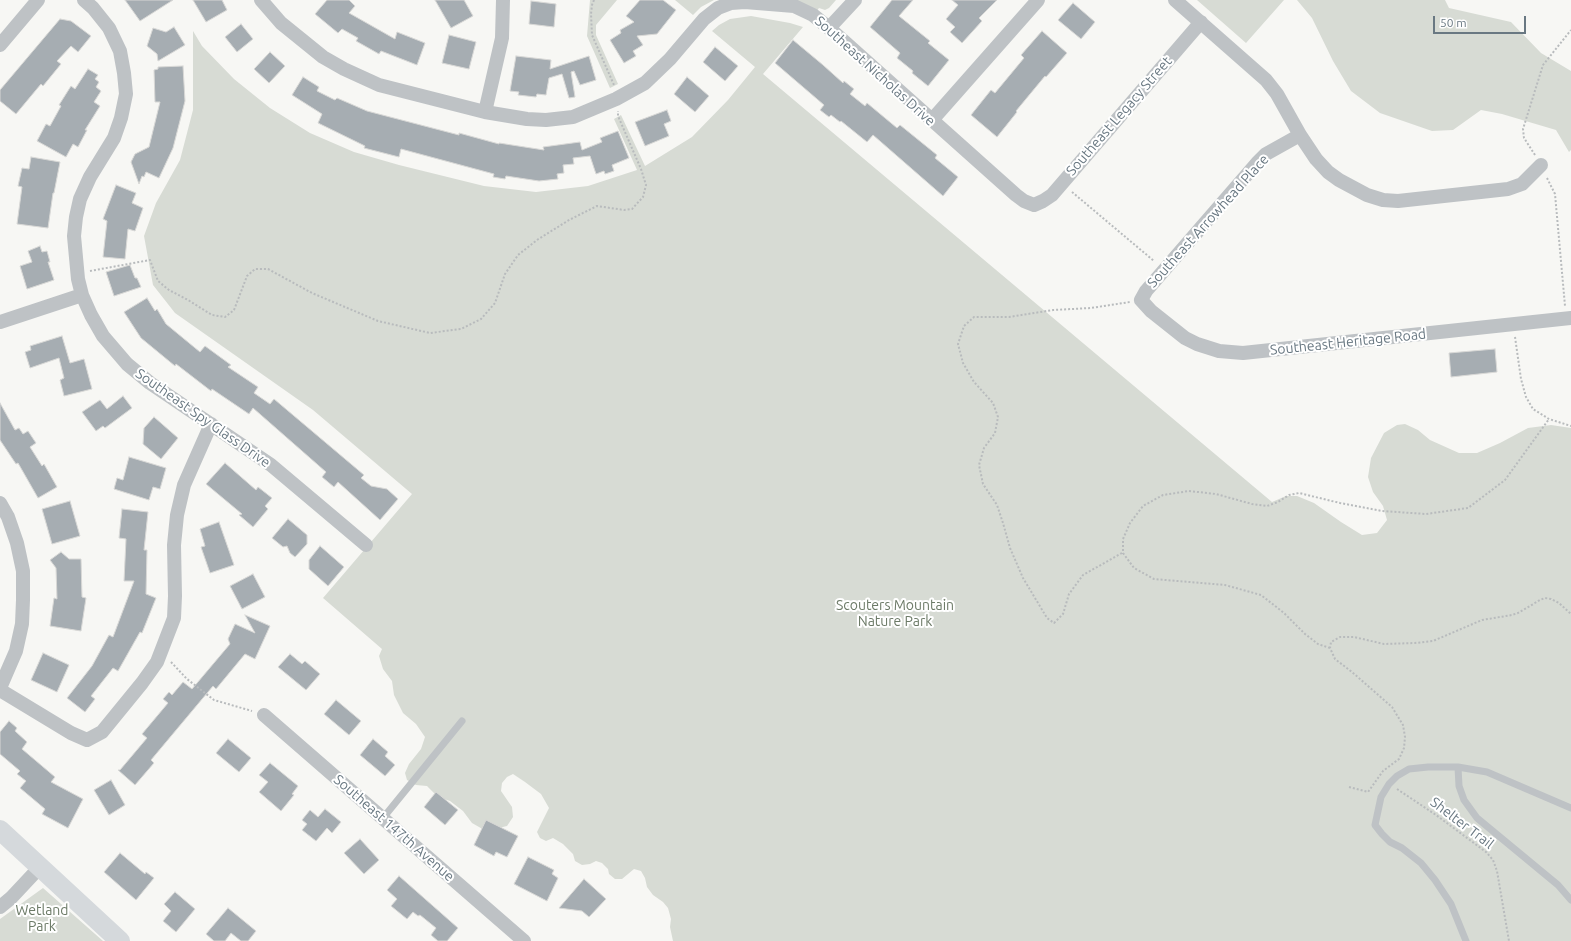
<!DOCTYPE html>
<style>
body{margin:0}
#map{position:relative;width:1571px;height:941px;overflow:hidden;background:#f7f7f4;font-family:Ubuntu,sans-serif}
canvas{display:block}
.scale{position:absolute;left:1433px;top:16px;width:93px;height:18px;box-sizing:border-box;border:2px solid #697882;border-top:0;padding-left:5px;font-size:12px;line-height:14px;white-space:nowrap;color:#697882;-webkit-text-stroke:3px #fff;paint-order:stroke}
</style>
<div id="map">
<canvas width="1571" height="941"></canvas>
<div class="scale">50 m</div>
</div>
<script>
const ctx = document.querySelector('canvas').getContext('2d');
ctx.lineJoin = 'round';
function paint(path, color) { ctx.fillStyle = color; ctx.fill(path, 'evenodd'); }
const poly = rows => new Path2D(rows.map(r => 'M' + r).join(''));
function trace(path, color, width, dash) { ctx.strokeStyle = color; ctx.lineWidth = width; ctx.lineCap = dash ? 'butt' : 'round'; ctx.setLineDash(dash || []); ctx.stroke(path); }
function drawText(font, color, halo, rows, align = 'center') {
  ctx.font = font + ' Ubuntu,sans-serif'; ctx.lineWidth = 4; ctx.setLineDash([]); ctx.textBaseline = 'middle'; ctx.strokeStyle = halo; ctx.fillStyle = color; for (const [text, x, y, turn = 0] of rows) {
    ctx.save(); ctx.translate(x, y); ctx.rotate((+turn || 0) * Math.PI / 180); ctx.textAlign = isNaN(turn) ? turn : align; if (halo) ctx.strokeText(text, 0, 0); ctx.fillText(text, 0, 0); ctx.restore();
  }
}
paint(poly([
 [590,0,617,0,596,25,596,35,618,84,610,88,587,36],
 [675,0,714,0,701,7,693,15],
 [780,0,836,0,829,8,825,10,819,8,816,12],
 [1197,0,1284,0,1246,43],
 [1297,0,1445,0,1449,8,1511,22,1541,53,1571,71,1571,150,1569,152,1556,130,1502,114,1481,110,1453,130,1432,131,1380,113,1351,91,1333,61,1312,18],
 [751,16,790,23,803,27,763,74,1272,502,1286,496,1297,496,1314,503,1341,522,1362,535,1377,533,1387,520,1383,506,1373,492,1368,477,1371,458,1384,433,1397,425,1405,424,1418,430,1430,440,1459,453,1477,453,1500,443,1528,428,1551,425,1571,428,1571,941,673,941,670,927,671,919,668,908,663,902,653,895,647,887,645,878,641,871,634,869,622,879,615,879,609,874,608,869,602,863,596,861,590,864,582,865,575,861,573,854,563,844,553,838,546,841,540,838,537,832,549,808,541,794,525,782,513,774,507,777,502,783,501,791,512,807,513,817,507,826,486,831,472,823,463,811,450,801,438,797,427,786,416,785,407,780,405,773,409,764,421,749,425,737,416,724,403,713,394,695,392,681,383,669,379,656,382,649,323,598,412,494,313,410,175,313,153,285,144,236,156,203,180,160,193,110,193,31,202,46,234,79,270,108,310,133,354,152,399,165,484,186,536,192,588,186,637,170,614,119,621,115,645,166,692,137,728,100,755,67,712,31,719,25,730,19],
 [43,888,103,941,0,941,0,919]
]), '#d7dbd4');
const building = poly([
 [125,0,173,0,140,21,125,0],
 [193,0,222,0,227,10,206,22,193,0],
 [327,0,349,0,355,6,349,13,395,39,397,32,425,43,417,65,381,51,379,54,356,41,358,38,342,29,338,33,315,14,327,0],
 [435,0,464,0,473,16,451,28,435,0],
 [640,0,663,0,676,10,657,34,637,36,643,45,633,51,636,56,624,63,610,40,621,33,620,30,634,22,626,16,640,0],
 [892,0,913,0,899,16,930,41,928,43,949,60,928,86,912,73,913,71,897,58,900,53,870,27,892,0],
 [952,0,997,0,979,18,982,21,962,43,950,32,955,27,946,19,958,5,952,0],
 [531,1,556,4,554,27,529,24,531,1],
 [1073,3,1095,22,1081,39,1058,20,1073,3],
 [60,19,71,21,91,36,78,52,71,46,57,61,61,64,43,86,41,84,16,114,0,101,0,90,60,19],
 [241,24,253,39,237,52,225,37,241,24],
 [174,27,185,45,158,61,157,54,147,46,153,28,166,32,174,27],
 [1042,31,1067,53,1046,77,1045,76,1016,111,1017,112,997,137,971,115,991,90,995,93,1024,58,1021,55,1042,31],
 [449,35,476,42,469,69,442,63,449,35],
 [793,40,823,65,843,83,844,81,854,89,850,94,865,106,867,103,897,128,900,125,937,155,935,158,958,177,943,196,873,135,867,142,841,121,840,122,831,115,829,117,820,110,824,105,775,63,793,40],
 [715,47,738,66,725,81,703,62,715,47],
 [270,52,285,66,269,83,254,69,270,52],
 [516,56,551,60,550,69,589,56,596,80,580,85,574,71,571,72,575,97,569,98,562,74,549,78,546,95,537,94,536,97,518,95,519,92,510,91,516,56],
 [183,66,185,101,173,148,159,178,146,172,144,177,142,176,139,184,131,162,135,154,149,147,160,102,155,102,154,70,158,69,158,67,183,66],
 [88,69,98,75,95,79,99,82,96,87,101,91,94,102,100,106,85,130,87,130,78,147,73,144,66,157,37,141,46,124,50,126,61,106,59,105,71,86,75,89,88,69],
 [303,77,319,87,317,91,335,100,337,98,367,111,459,135,459,133,499,144,499,143,544,150,543,147,580,142,582,150,602,142,600,138,618,131,629,158,612,165,614,171,605,174,604,171,596,174,590,156,573,158,574,164,563,165,564,173,557,174,558,179,539,181,506,176,505,179,493,177,494,174,401,149,399,157,364,148,365,146,318,123,322,114,292,95,303,77],
 [687,77,709,96,695,112,674,94,687,77],
 [667,110,671,121,664,124,669,136,645,146,635,122,667,110],
 [31,157,60,162,54,193,53,193,48,228,17,224,22,187,18,186,22,168,29,169,31,157],
 [116,185,136,193,132,203,143,208,135,231,128,229,125,259,103,257,107,221,103,219,116,185],
 [40,246,42,252,47,251,50,262,48,262,54,280,27,289,20,266,32,262,28,251,40,246],
 [130,265,135,278,137,278,141,287,114,296,106,272,130,265],
 [147,298,155,311,157,309,166,324,200,352,205,346,231,365,228,367,258,387,254,393,270,404,274,399,364,475,361,478,371,486,387,489,398,499,380,520,338,482,334,487,322,477,326,472,253,408,249,414,212,389,211,391,176,364,175,366,141,338,124,312,147,298],
 [62,336,70,363,84,359,92,389,64,396,60,380,64,378,59,358,30,368,25,352,31,350,30,346,62,336],
 [1495,349,1497,372,1451,377,1449,353,1495,349],
 [123,396,132,408,105,428,103,426,96,431,82,412,100,400,107,409,123,396],
 [0,403,15,430,19,428,23,434,28,431,36,443,30,447,42,466,44,464,57,487,38,498,18,463,16,464,0,440,0,403],
 [154,417,178,438,161,459,143,444,144,428,154,417],
 [129,457,166,468,160,489,153,487,149,500,114,489,117,478,123,480,129,457],
 [225,463,256,490,258,487,272,498,265,506,268,509,253,527,239,515,242,514,206,484,225,463],
 [70,501,80,536,52,544,42,509,70,501],
 [122,509,148,512,144,550,147,550,146,594,156,598,142,633,140,632,118,671,113,668,91,696,95,699,85,712,67,698,92,666,109,635,113,637,134,581,124,581,126,539,119,538,122,509],
 [288,519,307,535,307,544,295,557,290,553,287,546,283,547,272,538,288,519],
 [219,522,234,565,210,573,201,547,205,546,200,529,219,522],
 [320,546,344,567,328,586,309,569,309,560,320,546],
 [61,552,69,559,81,559,82,597,86,598,81,631,50,626,54,598,57,599,56,568,50,560,61,552],
 [253,574,265,597,242,609,230,586,253,574],
 [245,615,270,626,255,659,245,654,216,689,213,686,151,760,154,763,135,785,118,770,120,770,147,738,142,734,168,703,163,699,169,692,172,695,183,682,192,689,230,644,228,639,235,624,255,633,245,615],
 [43,653,69,665,57,692,31,680,43,653],
 [290,654,302,664,305,661,320,674,306,690,278,667,290,654],
 [336,700,361,721,349,735,324,714,336,700],
 [9,721,17,728,15,731,27,742,22,749,55,777,51,782,83,799,68,828,42,814,45,809,20,788,26,781,17,774,20,771,0,754,0,732,9,721],
 [228,739,251,758,239,772,216,753,228,739],
 [373,739,388,752,385,756,395,765,385,776,360,755,373,739],
 [270,763,298,786,292,794,294,795,281,811,259,792,268,782,259,775,270,763],
 [111,780,125,805,109,815,94,790,111,780],
 [436,792,458,810,445,825,424,807,436,792],
 [325,809,341,822,332,833,327,828,316,841,302,830,307,824,302,820,310,810,318,817,325,809],
 [486,820,518,836,507,857,496,852,494,856,474,845,486,820],
 [360,839,379,860,364,874,344,853,360,839],
 [120,853,145,874,146,872,154,878,136,900,104,872,120,853],
 [528,857,554,870,552,874,558,878,547,901,514,884,528,857],
 [399,876,458,928,447,941,438,941,431,935,436,928,420,915,418,916,413,912,407,919,391,906,397,899,387,890,399,876],
 [584,879,606,899,589,917,582,911,559,908,584,879],
 [175,892,195,909,176,932,163,921,171,911,164,904,175,892],
 [228,908,256,931,248,941,241,941,231,933,225,941,214,941,206,934,228,908]
]);
paint(building, '#a6adb2');
trace(building, '#d8d8d6', 1);
trace(poly([
 [594,0,592,5,591,14,592,35,614,85],
 [1535,155,1524,138,1523,129,1543,65,1571,30],
 [1547,178,1555,194,1565,306],
 [1072,192,1154,261],
 [90,271,150,260,158,281,169,290,188,300,212,315,225,317,234,310,247,276,255,269,268,269,312,293,378,321,430,333,461,329,481,319,495,303,505,274,518,255,537,240,569,220,597,206,624,210,632,209,643,197,646,185,641,169,618,116,618,111],
 [1515,337,1521,379,1526,397,1533,409,1549,419,1571,426],
 [1122,553,1083,575,1069,594,1063,614,1054,623,1047,618,1023,578,1010,548,1003,523,997,505,983,484,979,465,984,448,995,433,998,417,993,403,974,382,963,363,958,344,964,326,974,317,1009,317,1053,310,1091,308,1130,302],
 [1330,648,1318,644,1305,634,1284,613,1261,595,1225,585,1154,579,1134,568,1123,553,1123,539,1130,523,1143,506,1163,495,1189,491,1216,494,1252,504,1267,506,1278,502,1289,495,1299,493,1340,503,1382,511,1426,514,1468,508,1505,480,1549,419],
 [171,662,187,679,214,700,252,711],
 [1349,787,1368,792,1383,771,1399,759,1404,748,1405,737,1403,725,1392,707,1352,672,1335,659,1330,648,1331,642,1340,637,1354,637,1384,644,1415,643,1433,641,1482,620,1512,615,1518,613,1540,600,1545,598,1551,599,1559,603,1571,614],
 [1397,789,1436,815,1486,852,1493,860,1497,871,1509,941]
]), '#b8bbbd', 2, [2, 2]);
trace(poly([
 [1458,767,1459,786,1464,800,1477,818,1558,885,1571,900],
 [383,818,462,721],
 [1466,941,1451,904,1435,880,1421,863,1402,848,1390,842,1382,834,1375,825,1381,797,1389,784,1397,776,1409,769,1428,767,1458,767,1487,772,1571,808]
]), '#bec2c5', 7);
trace(poly([
 [84,0,93,8,109,28,120,51,124,73,126,94,121,118,114,138,90,177,80,199,76,217,74,236,78,279,82,295,91,315,103,336,127,364,150,383,271,465,366,545],
 [261,0,281,23,323,57,344,69,379,85,485,112,527,119,546,120,573,117,616,99,645,83,670,59,704,19,718,8,731,3,745,2,794,6,813,15,829,28,1016,195,1024,201,1034,205,1043,201,1052,195,1201,22],
 [1175,0,1266,80,1277,94,1300,135,1316,159,1328,172,1339,180,1367,195,1383,200,1398,201,1508,189,1522,184,1541,165],
 [829,28,855,0],
 [0,45,38,0],
 [485,112,502,38,503,0],
 [932,120,1038,0],
 [1300,135,1266,154,1257,163,1146,291,1141,300,1151,311,1185,338,1197,344,1219,351,1243,353,1571,318],
 [0,322,82,295],
 [0,503,8,517,17,543,23,571,23,600,22,624,16,651,0,688],
 [0,690,71,733,87,740,102,732,142,683,157,662,174,618,175,596,174,545,177,515,184,485,211,424],
 [264,715,524,941],
 [0,907,11,898,40,867]
]), '#bec2c5', 14);
trace(poly([
 [0,830,120,941]
]), '#d5d9dc', 20);
drawText('14px', '#697882', '#fff', [
 ["Southeast Nicholas Drive",875,71,42],
 ["Southeast Legacy Street",1119,116,-49],
 ["Southeast Arrowhead Place",1208,221,-48],
 ["Southeast Heritage Road",1348,342,-6],
 ["Southeast Spy Glass Drive",203,418,35],
 ["Shelter Trail",1462,823,37],
 ["Southeast 147th Avenue",394,828,41]
]);
drawText('14px', '#6c7a67', '#fff', [
 ["Scouters Mountain",895,605],
 ["Nature Park",895,621],
 ["Wetland",42,910],
 ["Park",42,926]
]);
</script>
